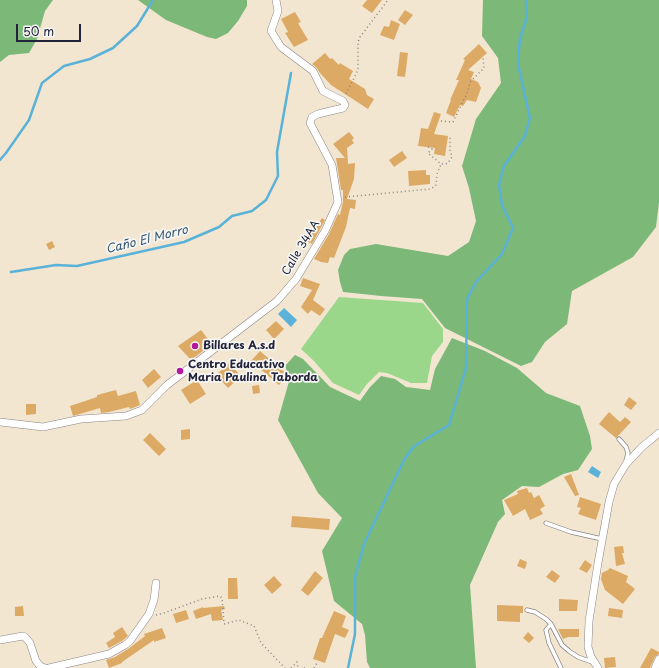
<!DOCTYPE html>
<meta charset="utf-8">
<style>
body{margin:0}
#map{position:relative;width:659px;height:668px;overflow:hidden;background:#f2e6d1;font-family:"Playpen Sans",sans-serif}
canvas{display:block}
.scale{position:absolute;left:16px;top:24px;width:65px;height:18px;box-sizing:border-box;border:2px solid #22223b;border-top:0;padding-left:5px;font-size:12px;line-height:14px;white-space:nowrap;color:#22223b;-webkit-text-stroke:3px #f6f6f2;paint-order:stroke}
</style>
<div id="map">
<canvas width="659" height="668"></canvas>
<div class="scale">50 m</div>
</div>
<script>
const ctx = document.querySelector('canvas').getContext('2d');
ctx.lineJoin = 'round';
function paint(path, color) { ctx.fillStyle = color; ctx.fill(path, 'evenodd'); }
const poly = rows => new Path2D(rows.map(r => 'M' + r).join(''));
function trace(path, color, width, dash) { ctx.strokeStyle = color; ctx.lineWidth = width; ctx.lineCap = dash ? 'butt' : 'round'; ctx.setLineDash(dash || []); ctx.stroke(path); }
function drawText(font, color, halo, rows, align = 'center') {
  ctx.font = font + ' "Playpen Sans",sans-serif'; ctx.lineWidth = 3.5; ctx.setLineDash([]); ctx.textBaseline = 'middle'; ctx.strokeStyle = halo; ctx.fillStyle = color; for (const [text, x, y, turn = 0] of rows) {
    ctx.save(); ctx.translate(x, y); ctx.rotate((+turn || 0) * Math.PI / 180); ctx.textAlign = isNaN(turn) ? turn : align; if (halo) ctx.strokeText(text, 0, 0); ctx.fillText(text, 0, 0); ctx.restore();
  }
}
paint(poly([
 [339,297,423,303,443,329,443,342,432,356,427,383,411,383,387,373,379,372,367,384,359,395,333,383,314,361,301,349]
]), '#9bd78b');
paint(poly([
 [0,0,53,0,45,11,37,39,29,53,9,55,0,62],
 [138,0,247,0,247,6,238,21,228,33,216,39,207,37,166,20],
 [483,0,659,0,659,202,656,227,633,257,572,291,567,324,545,342,532,362,521,366,445,328,422,299,381,296,343,292,340,282,338,270,344,255,350,249,376,244,448,256,469,242,476,221,469,188,462,166,476,119,501,83,498,58,482,36],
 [452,338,485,351,517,368,546,393,580,406,590,436,592,449,578,470,563,474,539,487,522,486,502,500,505,514,498,522,470,585,476,668,370,668,367,662,365,635,362,624,334,601,322,551,342,518,318,493,278,420,290,378,285,366,295,355,303,359,330,387,360,401,370,387,381,376,395,379,406,387,430,390,435,369]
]), '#7cb877');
paint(poly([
 [284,308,297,320,291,327,278,314],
 [592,466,601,472,598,478,588,472]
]), '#5bb2d8');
trace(poly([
 [0,160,6,153,29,120,42,83,64,66,90,59,113,48,137,26,153,0],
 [11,272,56,265,77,266,184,242,219,227,232,216,252,211,266,200,278,176,277,152,291,73],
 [348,668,355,634,355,577,364,544,404,460,413,447,449,425,466,368,467,299,476,282,502,254,513,228,502,205,499,185,504,166,525,136,530,118,518,64,520,38,527,17,526,0]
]), '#5bb2d8', 2.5);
paint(poly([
 [367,0,382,0,372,13,362,6],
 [405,10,413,15,405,25,398,20],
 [295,12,301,22,298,23,308,40,294,47,285,33,288,32,281,19],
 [391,20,400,24,394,40,380,35,384,26,389,27],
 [479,44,487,53,468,70,474,72,471,79,478,82,481,88,476,102,467,100,463,106,460,105,454,117,446,113,451,100,450,100,459,80,456,80,465,60,463,59],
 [400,52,408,53,405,77,397,76],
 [325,53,330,59,332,58,339,65,340,63,353,71,349,79,365,89,367,95,374,99,368,109,331,85,320,73,316,67,312,64],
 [434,112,441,114,434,134,448,136,445,156,434,154,435,148,418,146,421,128,428,129],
 [349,132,354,138,352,140,354,143,347,148,348,164,355,163,354,179,347,199,356,200,355,209,350,208,346,227,334,258,330,257,328,263,321,262,314,259,329,234,338,214,340,215,343,202,343,190,341,190,336,158,345,158,333,144],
 [402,151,407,158,394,167,389,160],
 [426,170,426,175,430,175,430,184,409,186,408,171],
 [322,218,325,220,312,244,305,240,313,226,315,228],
 [52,241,55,247,49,250,46,244],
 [303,278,320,284,313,300,325,309,320,316,311,310,308,314,301,307,312,290,300,286],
 [276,321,284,329,274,339,266,330],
 [201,330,212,344,191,360,178,346],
 [260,351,288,375,279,385,251,361],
 [229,363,241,376,228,388,216,375],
 [154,369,161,377,148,388,142,380],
 [197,380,206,394,190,404,181,390],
 [259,385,260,393,253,394,252,386],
 [116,390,118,396,136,391,140,405,130,409,129,407,109,412,101,413,100,408,73,416,70,406,97,397,97,395],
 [629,397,637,403,631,410,624,405],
 [26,404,36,404,36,414,26,415],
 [609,412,620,422,625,417,631,422,616,438,599,424],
 [190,429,190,439,181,440,181,430],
 [150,433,166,449,159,456,143,440],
 [571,474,579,495,575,496,564,477],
 [527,488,529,493,531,492,534,498,539,495,545,506,540,509,543,514,530,520,525,509,513,516,504,500,518,494,517,491],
 [580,497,601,504,596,520,578,514,581,508,577,507],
 [292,516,330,519,329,530,291,527],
 [623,546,624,553,622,553,625,564,616,566,614,547],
 [520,559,527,562,525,569,517,566],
 [585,560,592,565,587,573,579,569],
 [610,568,628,576,626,582,635,589,623,604,605,590,601,579,602,573,608,570],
 [552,570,560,576,555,583,546,577],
 [315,571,323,578,308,596,301,590],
 [274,576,282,585,272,594,264,585],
 [228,578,237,578,238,599,228,599],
 [559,599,578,600,577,611,559,611],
 [497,605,523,606,523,613,520,613,520,622,497,621],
 [23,606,24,616,15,616,15,607],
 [224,606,225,609,221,610,223,620,212,621,211,614,196,619,193,611,203,607,203,608],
 [609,608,623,610,622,618,608,616],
 [186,610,189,619,176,623,173,614],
 [334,611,346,616,342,627,349,630,345,638,335,634,325,663,313,659,320,638,322,638],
 [122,627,128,636,122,641,109,648,106,643,115,637,113,633],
 [162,628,166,638,154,642,154,640,122,662,122,663,109,668,106,660,115,657,128,649,145,636,144,634],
 [558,629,579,629,579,637,568,637,563,639],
 [528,632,534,638,529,643,523,638],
 [651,648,659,652,659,654,655,657,650,668,640,668],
 [615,657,616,667,605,668,604,658]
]), '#ddaa65');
const service = poly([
 [619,439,626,447,628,453,626,461],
 [546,523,571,532,602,539],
 [527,610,535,612,546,619,551,624,562,645,569,651,578,657,592,662],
 [551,624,546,630,549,643,561,668]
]);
const minor = poly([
 [0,422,43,427,81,419,126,416,142,410,167,385,277,301,296,279,325,231,338,202,332,165,310,123,312,117,318,114,343,108,345,105,343,101,323,91,313,71,281,47,271,31,278,11,276,0],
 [0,640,23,636,25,637,30,643,36,661,41,667,45,668],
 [49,668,109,654,125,645,130,641,149,614,154,600,156,583],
 [598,668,591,657,588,647,589,621,598,563,609,502,614,484,626,464,642,447,659,433],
 [655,668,659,659]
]);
trace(service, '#8a8486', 5);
trace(minor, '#8a8486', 8);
trace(poly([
 [346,94,358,70,358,42,360,37,388,0],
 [441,121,453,122,468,91,470,82,484,68,483,58],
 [428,147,432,149,428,153,441,164,445,164,448,163,452,157,450,150,450,136],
 [345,197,431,189,436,185,437,174,441,164],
 [156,615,164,613,202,599,220,596,222,598,224,624,239,620,254,626,261,643,285,668],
 [291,668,297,662,298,668],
 [304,668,306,667,307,668],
 [314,668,317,663]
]), '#8a8486', 1.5, [1, 3]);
trace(service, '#fff', 3.5);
trace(minor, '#fff', 7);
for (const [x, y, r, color] of [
 [195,346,4,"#b5179e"],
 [180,371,4,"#b5179e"]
]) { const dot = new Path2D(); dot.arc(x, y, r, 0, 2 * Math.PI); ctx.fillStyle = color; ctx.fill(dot); trace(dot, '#f6f6f2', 1.5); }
drawText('11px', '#22223b', '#f6f6f2', [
 ["Calle 34AA",301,248,-59]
]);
drawText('bold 11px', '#22223b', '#f6f6f2', [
 ["Billares A.s.d",203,346],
 ["Centro Educativo",188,365],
 ["Maria Paulina Taborda",188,378]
], 'left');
drawText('italic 12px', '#365472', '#f6f6f2', [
 ["Caño El Morro",147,240,-14]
]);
</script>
